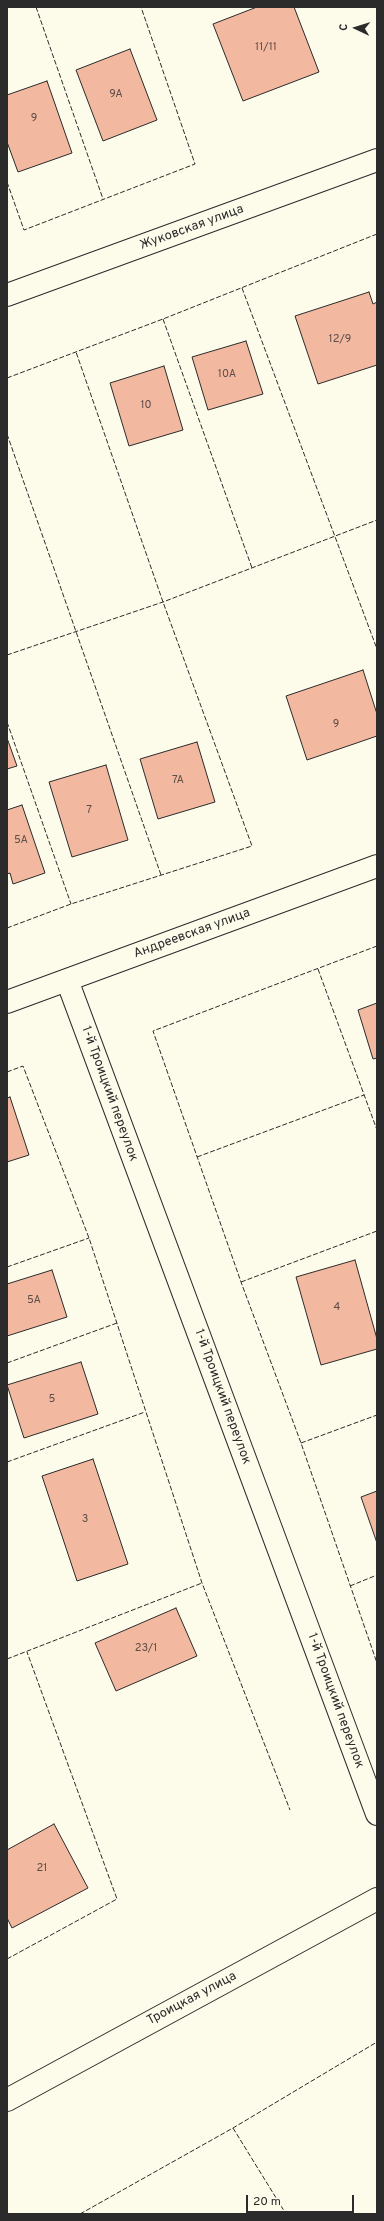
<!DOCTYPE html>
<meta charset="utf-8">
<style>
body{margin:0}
#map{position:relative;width:384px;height:2221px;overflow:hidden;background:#fdfbea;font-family:Overpass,sans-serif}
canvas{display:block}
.frame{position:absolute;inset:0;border:8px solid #2b2b2b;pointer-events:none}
.north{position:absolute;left:336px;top:8px;width:40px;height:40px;-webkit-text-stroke:3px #fdfbea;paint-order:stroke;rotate:274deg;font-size:11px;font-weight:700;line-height:16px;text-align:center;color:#2b2b2b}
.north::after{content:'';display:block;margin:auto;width:14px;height:18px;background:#2b2b2b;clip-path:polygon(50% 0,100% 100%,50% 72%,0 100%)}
.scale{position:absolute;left:246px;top:2195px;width:108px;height:18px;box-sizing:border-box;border:2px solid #2b2b2b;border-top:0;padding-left:5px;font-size:12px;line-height:14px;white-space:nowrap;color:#2b2b2b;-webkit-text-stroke:3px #fdfbea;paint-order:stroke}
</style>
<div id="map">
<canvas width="384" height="2221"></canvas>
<div class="frame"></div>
<div class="north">С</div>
<div class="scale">20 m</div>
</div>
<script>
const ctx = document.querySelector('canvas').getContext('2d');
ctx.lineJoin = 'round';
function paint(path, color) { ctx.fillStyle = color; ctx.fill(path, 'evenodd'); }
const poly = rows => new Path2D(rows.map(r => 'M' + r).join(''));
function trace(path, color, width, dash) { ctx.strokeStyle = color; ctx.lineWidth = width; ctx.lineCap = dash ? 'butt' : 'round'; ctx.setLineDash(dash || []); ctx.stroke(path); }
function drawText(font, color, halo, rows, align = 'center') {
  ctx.font = font + ' Overpass,sans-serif'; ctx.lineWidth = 3; ctx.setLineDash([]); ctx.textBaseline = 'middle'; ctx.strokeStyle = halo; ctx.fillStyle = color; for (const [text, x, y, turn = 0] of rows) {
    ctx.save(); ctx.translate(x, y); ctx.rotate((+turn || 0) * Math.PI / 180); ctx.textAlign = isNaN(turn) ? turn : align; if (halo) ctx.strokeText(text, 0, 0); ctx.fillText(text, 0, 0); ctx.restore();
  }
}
const building = poly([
 [257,7,294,7,319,72,243,101,213,24,257,7],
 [130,49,157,120,103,141,76,70,130,49],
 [47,81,72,153,18,172,7,142,7,95,47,81],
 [369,292,373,304,377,302,377,365,318,384,295,316,369,292],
 [246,341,263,394,208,410,192,357,246,341],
 [164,366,183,430,129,446,110,383,164,366],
 [363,670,377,714,377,736,307,760,286,696,363,670],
 [7,738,17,766,7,769,7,738],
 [197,742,215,802,158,819,140,759,197,742],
 [106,765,128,840,72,857,49,782,106,765],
 [22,805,45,873,13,884,10,873,7,874,7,810,22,805],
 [377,1003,377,1058,373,1059,358,1010,377,1003],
 [10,1097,29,1155,7,1162,7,1098,10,1097],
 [355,1260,377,1339,377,1349,321,1365,296,1277,355,1260],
 [52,1270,67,1317,7,1336,7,1284,52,1270],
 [81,1362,98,1414,24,1438,7,1385,81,1362],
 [93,1459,128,1564,77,1581,42,1476,93,1459],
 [377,1491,377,1543,361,1497,377,1491],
 [176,1608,197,1656,116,1691,95,1643,176,1608],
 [54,1824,88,1888,12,1928,7,1918,7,1850,54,1824]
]);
paint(building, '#f2b8a0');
trace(building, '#2b2b2b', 1);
const minor = poly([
 [7,295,377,160],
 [67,980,377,1814],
 [7,1002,377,866],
 [7,2100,377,1899]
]);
trace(minor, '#2b2b2b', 24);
trace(minor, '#fdfbea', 22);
trace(poly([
 [36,7,103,199],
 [7,182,24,230,195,164,141,7],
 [242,288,377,649],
 [163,319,252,568],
 [7,378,163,319,377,234],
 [7,434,161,875],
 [7,655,163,602,377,520],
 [7,722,71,904],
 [7,928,71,904,252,846,163,602,76,352],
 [377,946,153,1031,241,1282,301,1443,377,1663],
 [318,969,377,1130],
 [7,1072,23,1066,89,1238,202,1583,290,1810],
 [197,1157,364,1095],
 [7,1267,89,1238],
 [241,1282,377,1231],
 [7,1363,117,1323],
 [301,1443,377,1415],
 [7,1462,145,1412],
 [350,1586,377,1575],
 [7,1659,202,1583],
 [7,1959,117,1899,27,1652],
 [233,2128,286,2214],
 [80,2214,233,2128,377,2042]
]), '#2b2b2b', 1, [5, 2]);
drawText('11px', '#5d4e48', null, [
 ["11/11",266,48],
 ["9А",116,95],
 ["9",34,119],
 ["12/9",340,340],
 ["10А",227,375],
 ["10",146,406],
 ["9",336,725],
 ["7А",178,781],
 ["7",89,811],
 ["5А",21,841],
 ["5А",34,1301],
 ["4",337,1308],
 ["5",52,1400],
 ["3",85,1520],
 ["23/1",146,1649],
 ["21",42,1869]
]);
drawText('13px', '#2b2b2b', '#fdfbea', [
 ["Жуковская улица",192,228,-20],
 ["Андреевская улица",192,934,-20],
 ["1-й Троицкий переулок",109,1094,70],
 ["1-й Троицкий переулок",222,1397,70],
 ["1-й Троицкий переулок",335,1701,70],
 ["Троицкая улица",192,1999,-28]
]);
</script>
